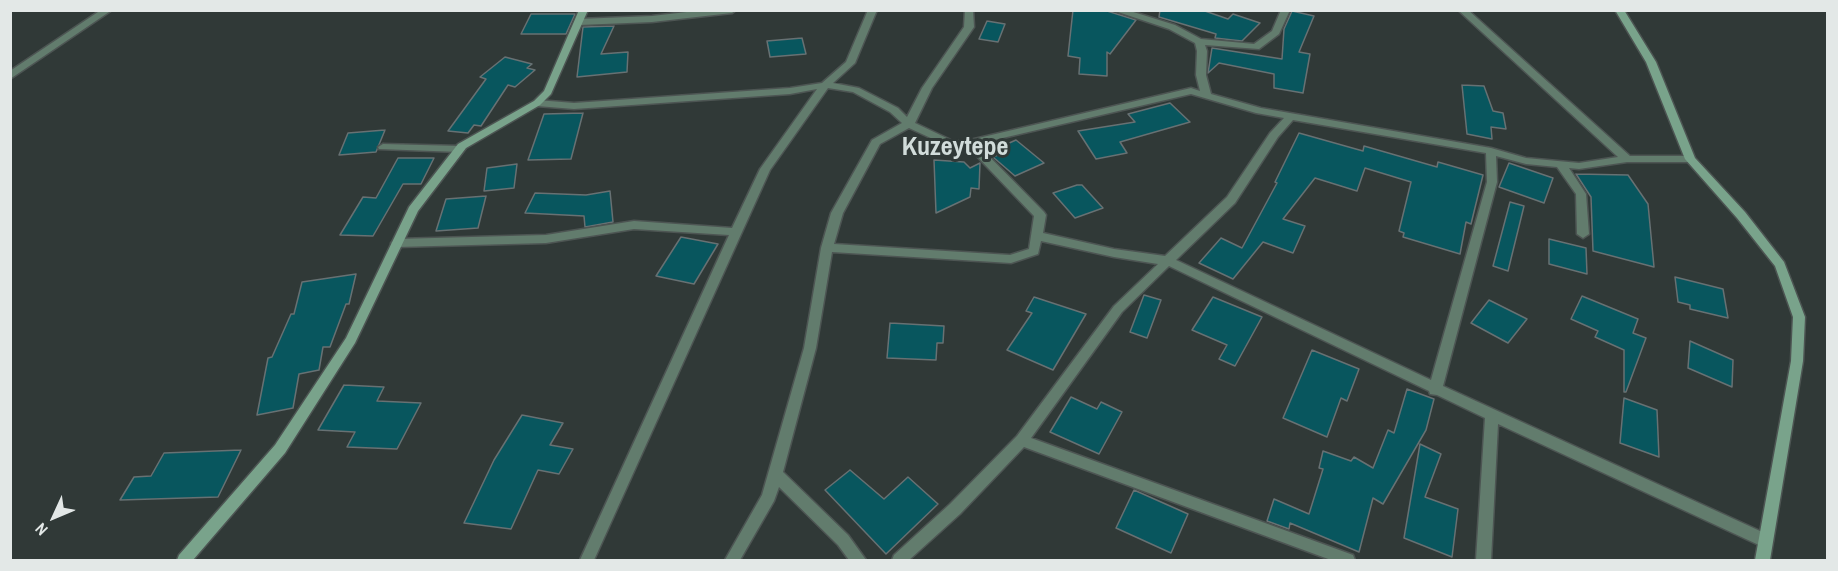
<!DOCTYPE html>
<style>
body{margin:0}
#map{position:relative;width:1838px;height:571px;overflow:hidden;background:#303937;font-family:"Archivo Narrow",sans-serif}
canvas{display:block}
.frame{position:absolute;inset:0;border:12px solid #e3e8e7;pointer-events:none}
.north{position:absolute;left:24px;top:487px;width:60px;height:60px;-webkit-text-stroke:4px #303937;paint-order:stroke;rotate:226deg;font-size:16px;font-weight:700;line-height:24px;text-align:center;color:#e3e8e7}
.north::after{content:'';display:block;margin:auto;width:21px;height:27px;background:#e3e8e7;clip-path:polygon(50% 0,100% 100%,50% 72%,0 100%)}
</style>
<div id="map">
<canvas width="1838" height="571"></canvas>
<div class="frame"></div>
<div class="north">N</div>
</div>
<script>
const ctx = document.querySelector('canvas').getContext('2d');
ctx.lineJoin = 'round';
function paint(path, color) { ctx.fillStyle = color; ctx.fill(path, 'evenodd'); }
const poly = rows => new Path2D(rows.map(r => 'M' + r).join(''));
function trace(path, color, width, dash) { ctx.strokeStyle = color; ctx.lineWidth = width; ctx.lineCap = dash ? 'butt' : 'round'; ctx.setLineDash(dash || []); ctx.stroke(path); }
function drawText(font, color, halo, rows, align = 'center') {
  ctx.font = font + ' "Archivo Narrow",sans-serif'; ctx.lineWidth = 6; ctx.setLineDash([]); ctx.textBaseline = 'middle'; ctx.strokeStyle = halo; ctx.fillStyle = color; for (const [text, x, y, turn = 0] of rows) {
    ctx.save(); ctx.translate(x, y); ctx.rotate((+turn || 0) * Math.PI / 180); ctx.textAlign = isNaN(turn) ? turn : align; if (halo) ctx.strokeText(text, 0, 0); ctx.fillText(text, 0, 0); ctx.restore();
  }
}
const building = poly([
 [1073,10,1104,10,1136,20,1110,54,1107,52,1107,76,1079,74,1080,58,1068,56,1073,10],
 [1160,10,1202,10,1228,19,1233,14,1260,23,1242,41,1215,38,1216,34,1159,17,1160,10],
 [1292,11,1314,16,1299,52,1310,54,1303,93,1274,88,1274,74,1219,63,1208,73,1212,48,1282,59,1284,29,1292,11],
 [531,14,575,14,566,34,521,34,531,14],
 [987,21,1005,24,998,42,979,39,987,21],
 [614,26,601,54,628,52,627,72,577,77,583,27,614,26],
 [802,38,806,54,770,57,767,41,802,38],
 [505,57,532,64,527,68,535,70,515,87,508,85,481,126,474,125,468,133,448,131,486,79,480,77,505,57],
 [1462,85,1484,86,1493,111,1503,113,1506,129,1491,127,1492,139,1467,134,1462,85],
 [1170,103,1190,122,1120,142,1127,153,1096,159,1078,131,1135,122,1128,114,1170,103],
 [583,113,571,159,528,160,544,114,583,113],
 [385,130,376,152,339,155,348,133,385,130],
 [1299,133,1363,151,1364,146,1437,167,1438,162,1483,175,1471,224,1466,222,1460,254,1403,237,1404,233,1399,231,1411,182,1365,168,1357,191,1315,178,1283,219,1305,226,1293,253,1263,242,1233,279,1199,263,1221,238,1242,248,1277,183,1275,182,1299,133],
 [1016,140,1044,163,1015,176,993,157,1003,153,998,148,1016,140],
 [398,158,434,158,421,184,403,184,373,236,340,235,363,197,376,198,398,158],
 [934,160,964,162,970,168,980,163,979,189,971,188,970,197,936,213,934,160],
 [1509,163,1553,178,1544,203,1499,187,1509,163],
 [517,164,514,188,484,191,487,168,517,164],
 [1576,174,1628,175,1648,204,1654,267,1593,251,1591,197,1576,174],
 [1077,185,1082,185,1103,208,1075,218,1053,193,1077,185],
 [610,191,613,222,585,227,584,216,525,213,535,193,586,195,610,191],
 [486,196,478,228,436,231,446,199,486,196],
 [1510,202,1524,206,1508,271,1493,266,1510,202],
 [681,237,718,244,694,284,656,276,681,237],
 [1549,239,1586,248,1587,274,1549,264,1549,239],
 [356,274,349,304,346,304,330,347,323,347,319,370,299,374,293,408,257,415,268,358,272,357,291,314,294,314,302,282,356,274],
 [1675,277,1723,289,1728,318,1690,309,1690,305,1678,302,1675,277],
 [1144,295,1161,300,1147,338,1130,332,1144,295],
 [1582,296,1638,319,1633,333,1646,338,1626,392,1624,392,1624,350,1595,337,1598,331,1571,319,1582,296],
 [1034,297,1086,314,1053,370,1007,350,1032,313,1026,311,1034,297],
 [1213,297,1262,317,1235,366,1219,359,1227,345,1192,330,1213,297],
 [1489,300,1527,319,1508,343,1471,323,1489,300],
 [890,323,944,326,943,343,937,343,936,360,887,358,890,323],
 [1690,341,1733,360,1732,387,1688,368,1690,341],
 [1312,350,1359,369,1347,401,1341,398,1327,437,1283,418,1312,350],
 [344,385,384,387,377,401,421,403,397,449,347,447,355,432,318,430,344,385],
 [1407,389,1434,399,1426,430,1383,504,1373,498,1359,552,1290,523,1289,529,1267,521,1274,499,1309,514,1323,469,1319,468,1323,451,1351,461,1354,457,1373,468,1388,430,1394,433,1407,389],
 [1071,397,1097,409,1101,402,1122,412,1099,454,1050,432,1071,397],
 [1624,398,1657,410,1659,457,1620,443,1624,398],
 [522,415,563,423,550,445,573,449,559,474,538,470,511,529,464,523,494,460,522,415],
 [1420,444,1441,454,1425,497,1458,509,1452,557,1404,538,1420,444],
 [241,450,218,497,120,500,134,477,151,476,164,453,241,450],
 [850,470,884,499,908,477,938,504,886,554,825,490,850,470],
 [1134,490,1188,514,1171,553,1116,528,1134,490]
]);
paint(building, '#08565e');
trace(building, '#677173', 1.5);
const street = poly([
 [101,10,112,10,10,79,10,71,101,10],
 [704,10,736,10,732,13,652,22,579,25,575,22,579,19,652,16,704,10],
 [868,10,877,10,855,63,833,83,859,88,898,108,907,117,922,88,964,27,965,10,973,10,974,27,932,88,915,123,953,141,970,140,1191,88,1200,91,1196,75,1197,51,1195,43,1169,29,1112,10,1127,10,1175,25,1201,39,1254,44,1272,31,1281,10,1290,10,1279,34,1259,49,1205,45,1207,51,1206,75,1211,94,1261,108,1491,148,1526,158,1579,163,1618,157,1458,10,1468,10,1630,156,1690,156,1695,159,1690,162,1627,162,1579,169,1569,168,1586,194,1589,234,1583,238,1577,234,1576,194,1557,167,1526,164,1496,156,1497,182,1443,386,1771,536,1773,541,1771,546,1766,548,1761,546,1498,424,1491,560,1476,560,1485,418,1437,395,1430,394,1429,391,1169,266,1122,312,1031,438,1353,555,1355,560,1331,560,1024,447,960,514,909,560,892,560,894,555,950,504,1017,436,1114,306,1158,264,1114,257,1041,241,1038,254,1011,263,832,252,816,348,783,472,848,535,866,560,849,560,838,545,779,487,774,501,740,560,725,560,762,495,804,348,821,248,831,213,872,140,902,123,890,112,853,92,828,88,770,170,594,560,580,560,729,235,634,229,546,243,397,247,391,243,397,239,546,235,634,221,732,228,760,169,817,89,790,94,574,109,537,106,532,103,537,100,574,103,790,88,822,83,846,62,868,10],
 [1191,94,1256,113,1284,118,1270,133,1227,197,1165,256,1114,249,1043,233,1046,215,1044,212,977,144,1191,94],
 [1293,120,1486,153,1487,182,1431,380,1176,260,1235,203,1278,137,1293,120],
 [909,128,948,146,967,146,1034,216,1029,249,1010,255,834,244,843,213,880,144,909,128],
 [383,144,460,146,465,149,460,152,379,149,378,147,383,144]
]);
const secondary = poly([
 [579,10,588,10,551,94,540,105,466,148,418,211,355,343,285,453,193,560,177,560,179,555,275,445,346,338,409,207,458,144,534,101,544,91,579,10],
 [1615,10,1624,10,1656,62,1695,158,1745,212,1784,262,1805,317,1803,361,1770,560,1755,560,1791,361,1793,317,1775,266,1737,218,1685,159,1646,62,1615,10]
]);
trace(street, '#4d5553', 3);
trace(secondary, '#4d5553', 3);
paint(street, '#627c6d');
paint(secondary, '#79a38b');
drawText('bold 26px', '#d1dcda', '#303937', [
 ["Kuzeytepe",955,148]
]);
</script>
